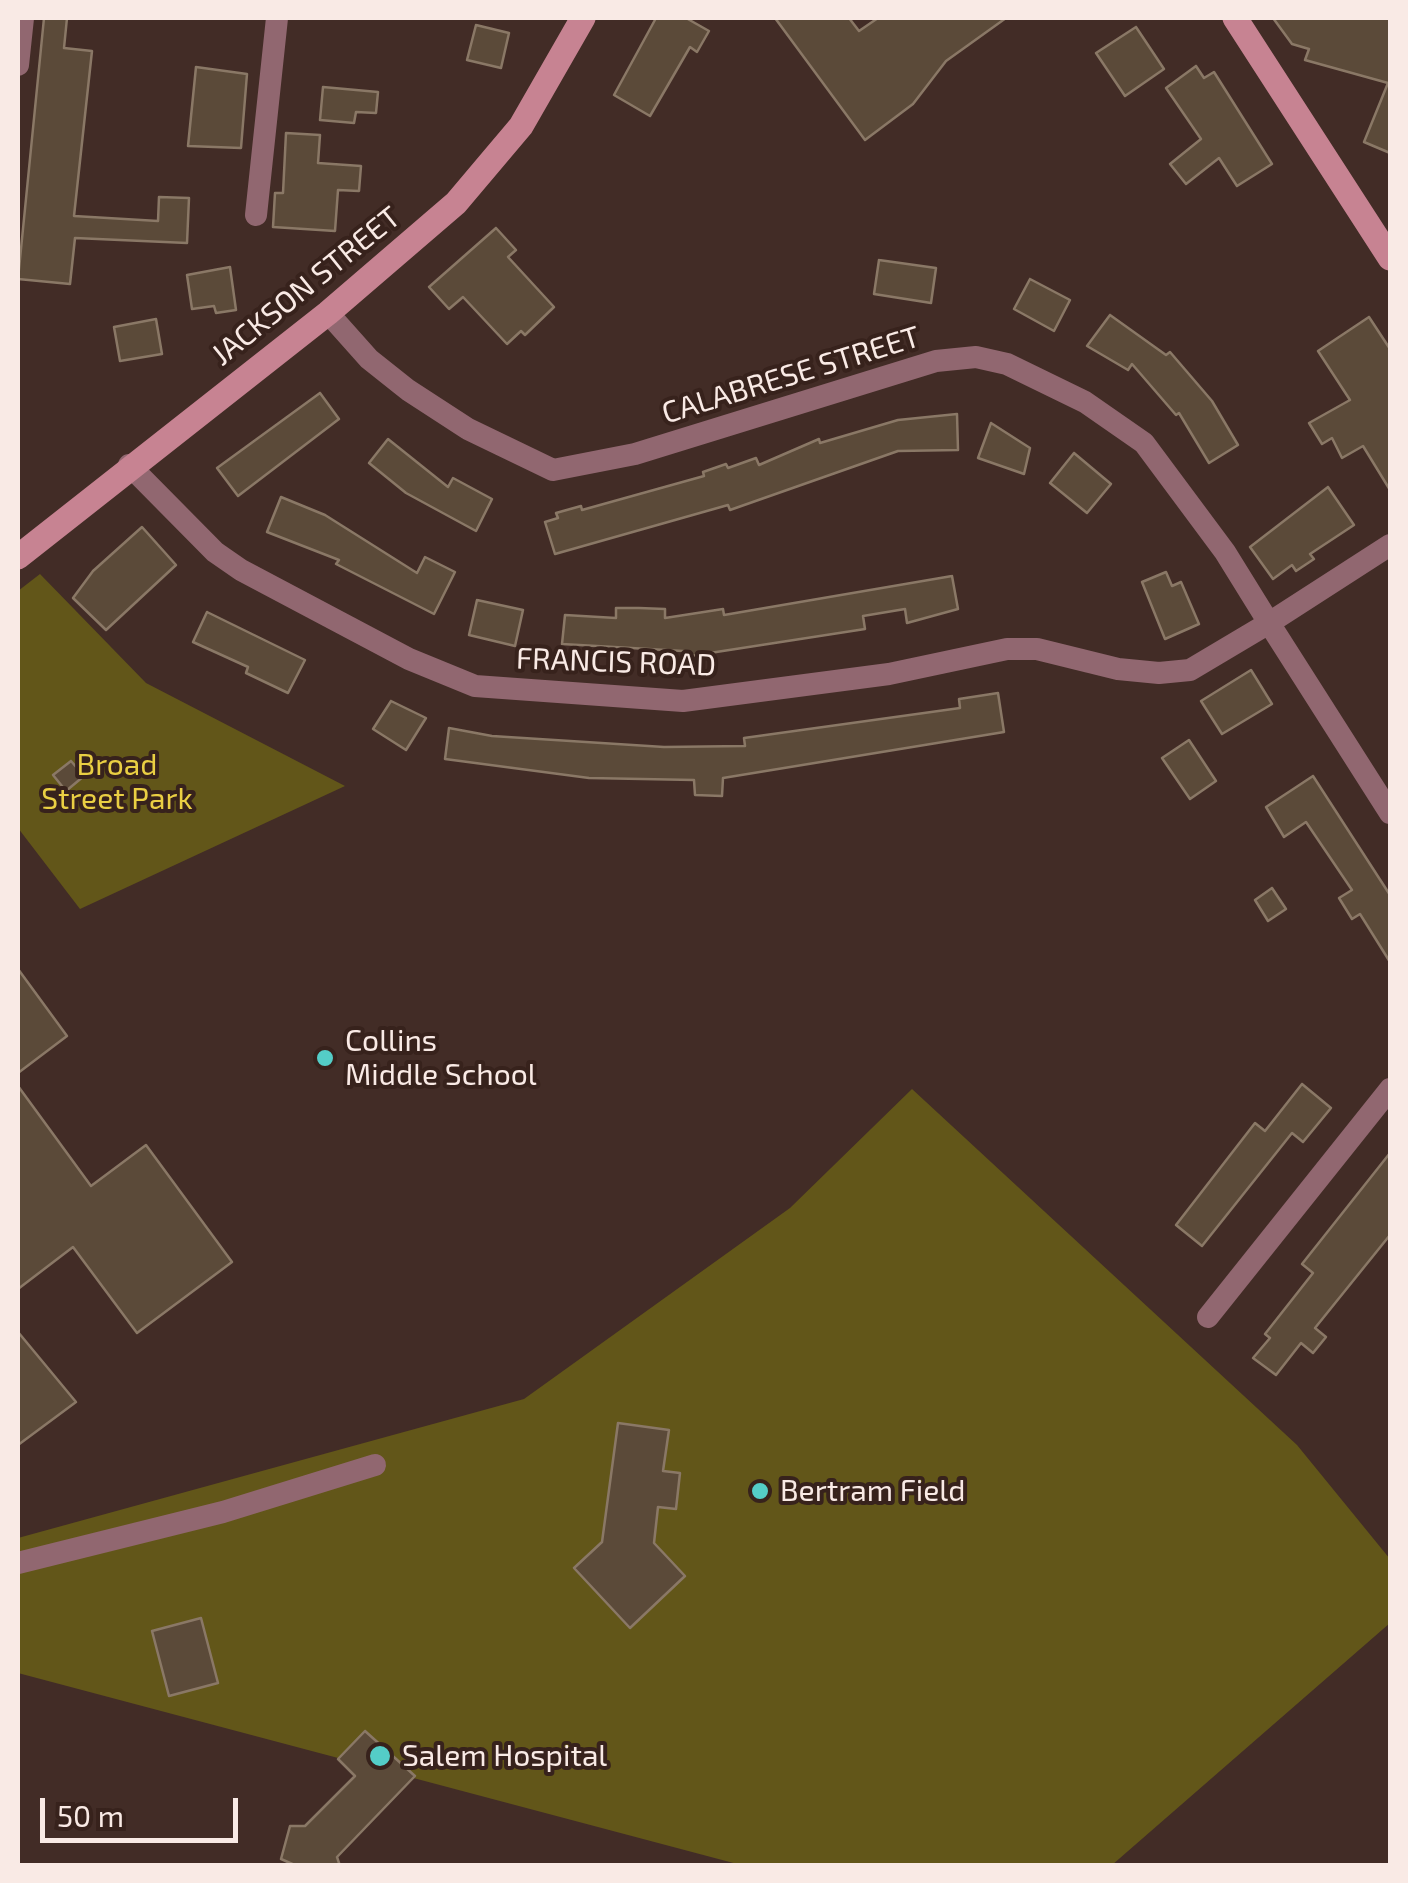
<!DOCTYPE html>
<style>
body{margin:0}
#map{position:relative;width:1408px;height:1883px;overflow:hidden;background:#422c26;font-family:"Exo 2",sans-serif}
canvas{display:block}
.frame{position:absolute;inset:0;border:20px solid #f9eae5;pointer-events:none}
.scale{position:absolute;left:40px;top:1798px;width:198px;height:45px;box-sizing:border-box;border:5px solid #f9eae5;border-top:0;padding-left:12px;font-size:30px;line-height:35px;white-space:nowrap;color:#f9eae5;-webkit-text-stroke:8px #37221c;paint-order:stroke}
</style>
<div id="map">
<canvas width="1408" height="1883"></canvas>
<div class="frame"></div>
<div class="scale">50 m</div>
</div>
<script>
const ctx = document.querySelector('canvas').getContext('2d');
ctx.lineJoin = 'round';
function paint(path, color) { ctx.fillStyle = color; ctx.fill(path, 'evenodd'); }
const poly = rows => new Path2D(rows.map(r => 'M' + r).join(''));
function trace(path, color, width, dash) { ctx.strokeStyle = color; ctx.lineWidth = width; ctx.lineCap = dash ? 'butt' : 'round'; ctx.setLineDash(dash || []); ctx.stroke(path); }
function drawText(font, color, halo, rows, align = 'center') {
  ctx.font = font + ' "Exo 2",sans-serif'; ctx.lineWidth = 8; ctx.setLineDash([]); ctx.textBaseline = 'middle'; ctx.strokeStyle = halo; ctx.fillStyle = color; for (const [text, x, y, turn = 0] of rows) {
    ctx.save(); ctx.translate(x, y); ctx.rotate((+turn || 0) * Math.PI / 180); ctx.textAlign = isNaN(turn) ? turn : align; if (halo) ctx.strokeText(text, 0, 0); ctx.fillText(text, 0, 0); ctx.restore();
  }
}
paint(poly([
 [40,574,146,683,345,786,80,909,18,828,18,591],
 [912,1089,1297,1445,1390,1559,1390,1623,1112,1865,741,1865,18,1673,18,1538,524,1399,790,1208]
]), '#625619');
const building = poly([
 [44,18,67,18,64,48,92,51,74,216,158,221,159,197,189,198,187,243,75,238,70,284,18,279,44,18],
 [656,18,686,18,709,31,697,52,690,47,650,116,614,95,656,18],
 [775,18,849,18,859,31,878,18,1006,18,946,61,913,104,865,140,775,18],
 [1273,18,1390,18,1390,153,1364,142,1388,83,1305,60,1309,49,1292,44,1273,18],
 [476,25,509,33,501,68,467,60,476,25],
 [1136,27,1164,69,1125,96,1096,53,1136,27],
 [1196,66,1204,78,1214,72,1272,164,1237,186,1219,158,1186,184,1170,164,1201,139,1166,88,1196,66],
 [196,67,247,74,241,148,188,146,196,67],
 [323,87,378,92,376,113,356,112,354,123,320,120,323,87],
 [286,133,320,135,318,163,361,166,359,191,338,190,335,231,273,227,275,193,283,193,286,133],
 [496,228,516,250,508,257,554,307,525,335,521,331,507,344,463,297,449,309,429,287,496,228],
 [879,260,936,268,931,303,874,294,879,260],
 [230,267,236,310,216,313,214,306,192,309,187,275,230,267],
 [1030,279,1070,300,1054,331,1014,309,1030,279],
 [1110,315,1166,355,1170,352,1212,401,1238,445,1209,463,1179,413,1176,415,1132,364,1128,370,1087,346,1110,315],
 [1369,317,1390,349,1390,490,1363,446,1342,458,1332,438,1322,444,1309,423,1350,400,1318,351,1369,317],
 [156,319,162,354,120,361,114,327,156,319],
 [320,393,339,419,238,496,217,468,320,393],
 [957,414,958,450,898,451,730,510,728,505,555,554,545,522,558,518,556,513,581,506,582,510,704,476,703,472,726,464,728,468,756,458,759,465,819,439,820,443,898,420,957,414],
 [991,423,1030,448,1024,474,978,458,991,423],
 [388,439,448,487,453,478,492,499,476,531,406,493,369,463,388,439],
 [1074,453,1111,484,1087,513,1050,483,1074,453],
 [1328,487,1354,525,1310,554,1314,559,1296,571,1292,565,1273,579,1250,547,1328,487],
 [281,497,325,515,417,573,425,557,455,572,434,614,336,564,339,560,267,532,281,497],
 [142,527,176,565,106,630,73,598,93,571,142,527],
 [1166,572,1172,586,1181,582,1199,624,1165,639,1142,582,1166,572],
 [952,576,958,609,907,623,905,609,863,616,865,629,684,657,683,651,562,644,565,615,616,618,616,608,639,608,665,609,665,618,723,609,724,615,952,576],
 [477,600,523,610,515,646,469,635,477,600],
 [207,612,305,660,288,693,246,673,248,667,193,642,207,612],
 [1251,670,1272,704,1222,734,1201,701,1251,670],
 [998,693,1004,732,723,778,722,796,695,795,694,780,589,778,445,759,449,728,492,736,664,747,745,746,744,738,960,708,959,699,998,693],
 [391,701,426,718,406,750,373,729,391,701],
 [1189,740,1216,781,1190,799,1162,758,1189,740],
 [71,761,84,776,66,791,53,775,71,761],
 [1313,776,1390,895,1390,962,1360,914,1352,919,1339,898,1352,890,1306,822,1284,837,1266,807,1313,776],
 [1272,888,1286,909,1268,921,1255,900,1272,888],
 [18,969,67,1036,18,1073,18,969],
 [1302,1084,1331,1108,1303,1142,1292,1133,1202,1246,1176,1225,1255,1123,1265,1131,1302,1084],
 [18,1086,91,1186,146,1145,232,1262,137,1333,73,1247,18,1289,18,1086],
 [1390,1153,1390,1235,1315,1328,1326,1337,1313,1353,1301,1343,1276,1375,1253,1358,1270,1338,1265,1334,1313,1273,1302,1264,1390,1153],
 [18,1332,76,1402,18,1445,18,1332],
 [618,1423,669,1430,663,1471,680,1473,676,1509,658,1507,654,1543,685,1576,630,1628,574,1568,602,1542,618,1423],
 [201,1618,218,1683,169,1696,152,1631,201,1618],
 [365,1731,415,1776,337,1857,340,1866,297,1866,281,1859,290,1826,305,1826,355,1776,338,1759,365,1731]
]);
paint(building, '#5b4a39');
trace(building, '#8a7866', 2.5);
trace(poly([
 [18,65,23,18],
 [256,215,277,18],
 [129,465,215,552,241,570,409,659,475,686,683,701,889,674,1007,649,1037,649,1118,669,1159,673,1190,670,1269,623,1225,552,1144,443,1085,402,1007,364,976,357,936,361,635,454,553,470,468,429,408,390,369,359,328,313],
 [1390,545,1269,623,1390,813],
 [1208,1317,1390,1089],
 [18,1563,223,1512,375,1465]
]), '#916770', 22);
trace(poly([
 [1235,18,1390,258],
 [18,557,328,313,456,203,521,126,583,18]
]), '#c78392', 25);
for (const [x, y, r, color] of [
 [325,1058,10,"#54cdc7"],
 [760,1491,10,"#54cdc7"],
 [380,1756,12,"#54cdc7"]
]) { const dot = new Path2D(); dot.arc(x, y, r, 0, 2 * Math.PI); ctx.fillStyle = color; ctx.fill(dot); trace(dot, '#37221c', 4); }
drawText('30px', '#f9eae5', '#37221c', [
 ["JACKSON STREET",306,286,-39],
 ["CALABRESE STREET",791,375,-17],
 ["FRANCIS ROAD",616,662,2]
]);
drawText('30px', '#eacf43', '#37221c', [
 ["Broad",117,765],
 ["Street Park",117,799]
]);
drawText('30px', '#f9eae5', '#37221c', [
 ["Collins",345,1041],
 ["Middle School",345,1075],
 ["Bertram Field",780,1491],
 ["Salem Hospital",402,1756]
], 'left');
</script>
